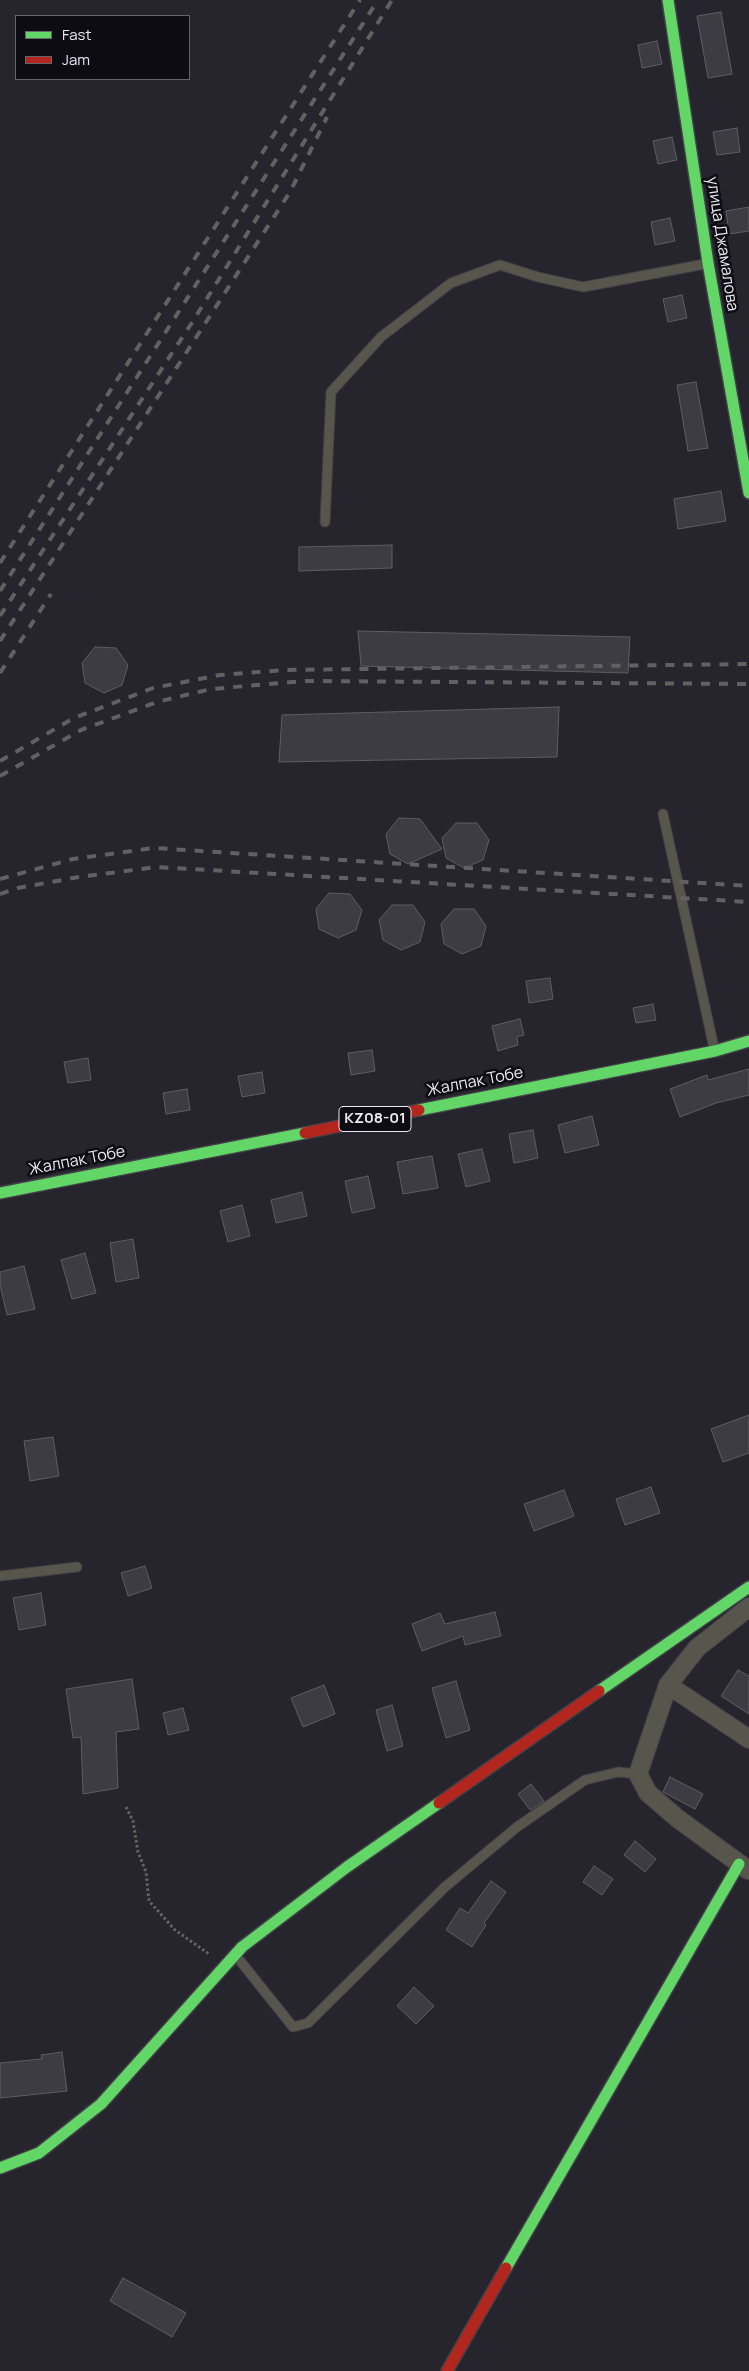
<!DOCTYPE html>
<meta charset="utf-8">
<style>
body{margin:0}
#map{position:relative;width:749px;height:2371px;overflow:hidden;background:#26242c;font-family:Manrope,sans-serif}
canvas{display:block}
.legend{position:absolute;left:15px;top:15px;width:175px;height:65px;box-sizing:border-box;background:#0d0c12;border:1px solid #65646c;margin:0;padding:6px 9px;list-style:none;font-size:15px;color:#eae8f2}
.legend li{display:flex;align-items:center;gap:10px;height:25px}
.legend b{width:25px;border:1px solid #65646c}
</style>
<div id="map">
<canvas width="749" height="2371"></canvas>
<ul class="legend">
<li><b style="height:6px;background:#63d668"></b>Fast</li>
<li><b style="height:6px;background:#b3261e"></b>Jam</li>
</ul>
</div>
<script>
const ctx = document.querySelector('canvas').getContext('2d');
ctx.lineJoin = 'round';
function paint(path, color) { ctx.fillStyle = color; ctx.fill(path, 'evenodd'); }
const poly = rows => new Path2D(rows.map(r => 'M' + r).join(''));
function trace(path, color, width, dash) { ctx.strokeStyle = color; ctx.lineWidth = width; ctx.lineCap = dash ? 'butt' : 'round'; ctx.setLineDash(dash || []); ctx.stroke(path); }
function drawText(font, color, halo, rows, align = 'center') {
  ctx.font = font + ' Manrope,sans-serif'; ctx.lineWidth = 5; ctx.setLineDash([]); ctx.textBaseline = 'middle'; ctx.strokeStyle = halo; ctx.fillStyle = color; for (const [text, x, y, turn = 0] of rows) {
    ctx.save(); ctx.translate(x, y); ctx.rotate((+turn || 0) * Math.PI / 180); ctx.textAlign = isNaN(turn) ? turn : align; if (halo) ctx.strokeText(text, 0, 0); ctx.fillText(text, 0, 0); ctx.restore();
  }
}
const building = poly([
 [721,12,732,74,708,78,697,16,721,12],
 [657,41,662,64,642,68,638,45,657,41],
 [737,128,740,152,717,155,713,132,737,128],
 [672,137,677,160,658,164,653,141,672,137],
 [749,207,749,231,729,234,726,211,749,207],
 [670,218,675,241,655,245,651,222,670,218],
 [682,295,687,318,668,322,663,299,682,295],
 [696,382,708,448,688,451,677,385,696,382],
 [721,491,726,521,678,529,674,499,721,491],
 [392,545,392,568,299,571,299,547,392,545],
 [358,631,630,637,628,673,361,666,358,631],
 [95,647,116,648,128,665,122,685,104,693,85,683,82,663,95,647],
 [559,707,557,757,279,762,282,715,559,707],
 [399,818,420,819,442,849,408,864,390,854,386,834,399,818],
 [456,823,477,823,489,840,483,860,464,868,446,858,442,838,456,823],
 [329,893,350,894,362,910,356,930,338,938,319,929,316,909,329,893],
 [392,905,413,905,425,922,420,942,401,950,383,940,379,920,392,905],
 [454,909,474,909,486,926,481,946,462,954,444,944,441,924,454,909],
 [550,978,553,999,529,1003,526,981,550,978],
 [653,1004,656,1020,636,1023,633,1008,653,1004],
 [520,1019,524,1035,517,1037,518,1045,498,1051,492,1026,520,1019],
 [372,1050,375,1071,351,1075,348,1053,372,1050],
 [88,1058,91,1080,68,1083,64,1062,88,1058],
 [749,1069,749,1095,716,1103,680,1117,670,1089,707,1075,708,1080,749,1069],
 [262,1072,265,1093,242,1097,238,1076,262,1072],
 [187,1089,190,1110,166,1114,163,1093,187,1089],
 [592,1116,599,1145,565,1153,558,1125,592,1116],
 [533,1130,538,1158,514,1163,509,1134,533,1130],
 [482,1149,490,1181,466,1187,458,1154,482,1149],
 [432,1156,438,1188,403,1194,397,1162,432,1156],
 [368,1176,375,1208,352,1213,345,1181,368,1176],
 [302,1192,307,1216,276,1223,271,1200,302,1192],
 [242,1205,250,1236,228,1242,220,1211,242,1205],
 [133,1239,139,1278,116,1282,110,1243,133,1239],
 [85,1253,96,1293,72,1299,61,1260,85,1253],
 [24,1266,35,1309,7,1315,0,1285,0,1272,24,1266],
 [749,1415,749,1453,723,1462,711,1429,749,1415],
 [53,1437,59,1476,30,1481,24,1441,53,1437],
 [651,1487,660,1513,625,1525,616,1499,651,1487],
 [564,1490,574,1516,534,1531,524,1504,564,1490],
 [145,1566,152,1588,128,1596,121,1573,145,1566],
 [41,1593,46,1625,19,1630,13,1598,41,1593],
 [495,1612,501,1636,465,1645,463,1636,422,1651,412,1624,440,1613,445,1624,495,1612],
 [738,1670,749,1676,749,1714,721,1696,738,1670],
 [132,1679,139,1729,116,1732,118,1788,83,1794,81,1737,73,1738,66,1689,132,1679],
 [456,1681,470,1730,446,1738,432,1688,456,1681],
 [324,1685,335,1714,303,1727,291,1698,324,1685],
 [392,1705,403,1746,387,1751,376,1710,392,1705],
 [183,1708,189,1730,168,1735,163,1713,183,1708],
 [670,1777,703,1794,695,1809,663,1792,670,1777],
 [531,1784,544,1801,530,1810,518,1794,531,1784],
 [635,1841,656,1859,645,1872,624,1855,635,1841],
 [594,1866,613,1879,602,1895,583,1882,594,1866],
 [491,1881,506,1892,484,1923,486,1925,472,1947,446,1930,460,1908,468,1913,491,1881],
 [414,1987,434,2006,416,2024,397,2006,414,1987],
 [62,2052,67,2091,0,2098,0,2063,42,2059,41,2055,62,2052],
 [123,2278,186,2313,172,2337,110,2301,123,2278]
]);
paint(building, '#3e3c43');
trace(building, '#5e5d64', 1);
const lane = poly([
 [325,522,331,392,381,337,451,283,500,265,538,277,583,287,705,264],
 [663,814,714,1048],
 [0,1576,77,1567],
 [237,1957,293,2027,308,2023,445,1887,517,1827,585,1780,618,1772,638,1774]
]);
const street = poly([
 [668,1685,749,1739],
 [748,1870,677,1818,648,1793,638,1774,668,1685,697,1648,749,1607]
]);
const fast = poly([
 [668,0,708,263,749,493],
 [419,1110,715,1051,749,1041],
 [0,1193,305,1133],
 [599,1691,749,1587],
 [0,2168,39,2153,101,2104,242,1947,347,1867,439,1803],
 [506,2268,739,1864]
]);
const jam = poly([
 [305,1133,419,1110],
 [439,1803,599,1691],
 [447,2371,506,2268]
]);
trace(lane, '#424047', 11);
trace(street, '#424047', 20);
trace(fast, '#424047', 14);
trace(jam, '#424047', 14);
trace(poly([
 [126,1807,133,1821,138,1852,146,1872,149,1901,175,1930,209,1954]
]), '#656460', 3, [2.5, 2.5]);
trace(lane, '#56564c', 9);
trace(street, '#56564c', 18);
trace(fast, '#63d668', 11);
trace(jam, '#b3261e', 11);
trace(poly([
 [0,563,360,0],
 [0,591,378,0],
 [0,616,193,321,392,0],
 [0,641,290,192,327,117],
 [0,673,51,594],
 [0,761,74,718,153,688,220,675,284,670,749,664],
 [0,776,81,730,157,702,211,689,306,681,749,684],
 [0,879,73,859,154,848,749,886],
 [0,894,18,888,79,877,157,867,749,902]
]), '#626161', 4, [9, 9]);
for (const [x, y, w] of [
 [375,1119,72]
]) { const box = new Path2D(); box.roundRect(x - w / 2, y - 12.5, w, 25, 4); ctx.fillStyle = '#0d0c12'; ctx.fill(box); trace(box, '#eae8f2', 1); }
drawText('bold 15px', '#eae8f2', null, [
 ["KZ08-01",375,1119]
]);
drawText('16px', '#eae8f2', '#0d0c12', [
 ["улица Джамалова",722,244,81],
 ["Жалпак Тобе",475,1082,-11],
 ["Жалпак Тобе",77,1161,-11]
]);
</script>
